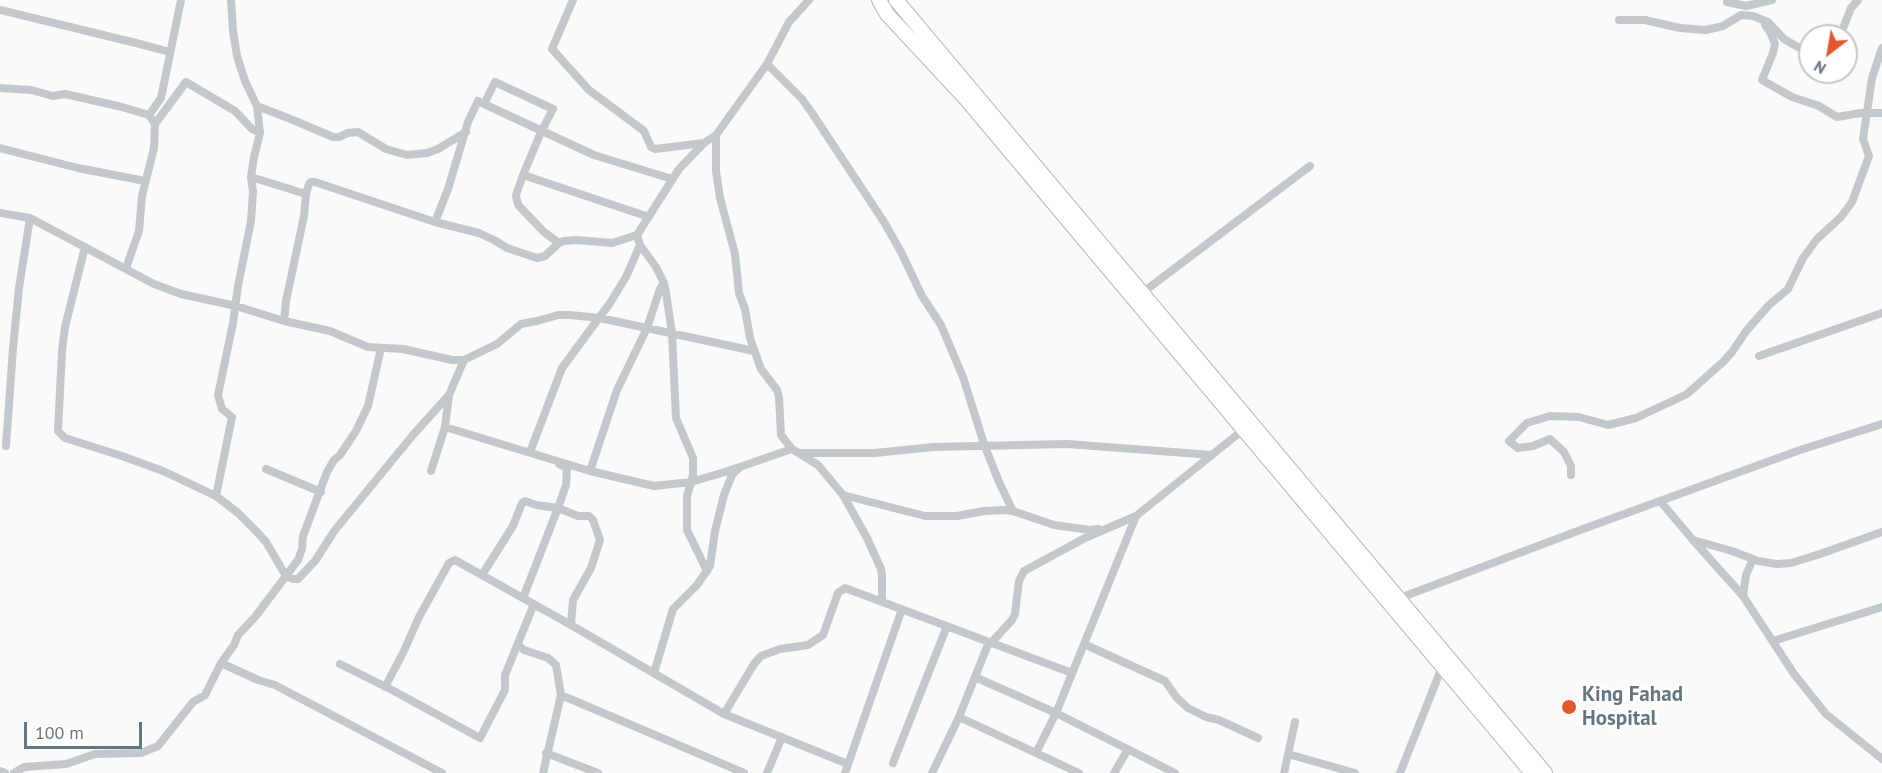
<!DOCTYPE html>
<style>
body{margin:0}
#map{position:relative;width:1882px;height:773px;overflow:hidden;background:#fafaf8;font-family:"PT Sans",sans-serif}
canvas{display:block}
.north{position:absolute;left:1798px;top:24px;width:60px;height:60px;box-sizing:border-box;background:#fff;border:2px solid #c1c8cd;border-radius:50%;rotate:211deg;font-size:16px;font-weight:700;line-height:24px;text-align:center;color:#657683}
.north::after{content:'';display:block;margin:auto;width:21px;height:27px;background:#e4572e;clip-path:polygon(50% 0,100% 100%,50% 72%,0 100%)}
.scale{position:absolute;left:24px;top:722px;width:118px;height:27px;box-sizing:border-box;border:3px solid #657683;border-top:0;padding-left:8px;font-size:18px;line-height:21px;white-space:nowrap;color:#657683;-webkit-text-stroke:4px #fff;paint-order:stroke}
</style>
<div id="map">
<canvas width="1882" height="773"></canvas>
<div class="north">N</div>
<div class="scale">100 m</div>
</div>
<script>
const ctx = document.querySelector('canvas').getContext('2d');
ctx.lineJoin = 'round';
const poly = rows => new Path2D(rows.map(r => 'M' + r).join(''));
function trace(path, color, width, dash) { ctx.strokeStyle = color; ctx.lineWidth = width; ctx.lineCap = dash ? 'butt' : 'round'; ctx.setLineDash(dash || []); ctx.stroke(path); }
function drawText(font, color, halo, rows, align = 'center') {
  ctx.font = font + ' "PT Sans",sans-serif'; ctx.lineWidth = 6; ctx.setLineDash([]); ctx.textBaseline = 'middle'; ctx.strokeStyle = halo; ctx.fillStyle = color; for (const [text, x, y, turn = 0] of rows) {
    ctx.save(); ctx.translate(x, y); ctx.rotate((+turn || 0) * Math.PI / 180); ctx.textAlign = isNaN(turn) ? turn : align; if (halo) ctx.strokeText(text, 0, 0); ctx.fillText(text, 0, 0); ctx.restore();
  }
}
const primary = poly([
 [879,0,887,14,967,100,1532,773],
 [896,0,1545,773]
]);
trace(primary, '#b5babe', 16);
trace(poly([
 [573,0,552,49,589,90,644,131,651,147,655,149,704,143],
 [1727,2,1746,6,1772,0],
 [0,10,136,43,170,52],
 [1619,20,1645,20,1680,28,1706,30,1723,26,1741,15,1753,16,1768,22,1784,39,1810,54],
 [1765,25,1770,32,1775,44,1773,53,1762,80,1792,97,1819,106,1837,117,1861,113,1882,113],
 [1840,36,1851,8,1858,0],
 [767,64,802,99,812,113,884,222,901,252,922,296,941,325,963,377,984,444,999,482,1013,511],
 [0,88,31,90,53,96,65,94,122,107,149,115,155,124],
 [484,104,594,155,672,179],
 [257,106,293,120,333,137,339,137,348,133,358,132,386,149,407,155,427,153,438,149,466,132],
 [149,115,161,98,181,0],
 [716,135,716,171,720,198,735,254,739,293,745,309,750,338,761,369,777,390,779,397,781,435,792,449,818,465,843,495,867,538,881,569,882,575,882,601],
 [0,148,78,168,145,181],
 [523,175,649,217],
 [251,177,306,194,304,216,286,301,284,321],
 [306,194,309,184,311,182,315,182,435,222,479,233,494,240,507,248,537,258,545,256,559,243,564,241,577,240,612,243,637,235,679,169,704,143,716,135,767,64,789,22,809,0],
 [0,213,30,218,154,284,181,294,236,306,284,321,330,331,368,347,403,349,452,360,464,360,497,344,521,324,537,321,558,315,570,315,600,318,754,351],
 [435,222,448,189,468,122,478,101,484,104,495,82,553,109,541,132,523,175,516,195,517,201,519,206,544,232,559,243],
 [637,235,640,245,656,267,664,283,666,293,672,333,676,418,693,458,693,475,687,496,687,530,707,571],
 [85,247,65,327,62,351,58,431,65,438,122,456,163,471,216,496,238,513,257,532,266,542,286,576,293,579,298,579,315,561,335,530,413,435,449,395],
 [126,268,139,231,142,196,154,148,155,124,186,82,235,111,252,129,260,133],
 [1142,293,1310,166],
 [1759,356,1882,313],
 [445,427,590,471,654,486,691,482,725,472,792,449],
 [6,446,13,348,19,288,30,218],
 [530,452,562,368,610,303,626,277,640,245],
 [800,453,875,453,933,447,1067,444,1212,455],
 [266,469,321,492],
 [431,471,445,427,449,395,464,360],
 [590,471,617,390,647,328,660,289,664,283],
 [1571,475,1571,466,1564,452,1550,439,1533,446,1518,448,1509,441,1527,423,1550,416,1579,417,1608,425,1636,418,1687,394,1723,362,1732,352,1747,330,1769,305,1788,289,1803,258,1817,239,1841,217,1852,202,1869,156,1863,139,1872,78,1882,48],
 [843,495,925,516,957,516,984,511,1004,510,1013,511,1054,525,1090,530,1098,529],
 [216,496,232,417,222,409,218,395,233,323,238,286,251,221,253,192,251,177,254,157,260,133,257,106,245,81,237,56,233,31,231,0],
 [1660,501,1693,540,1743,596,1794,674,1826,714,1882,759],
 [1693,540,1732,551,1758,561,1777,564,1791,563,1820,554,1882,532],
 [482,575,513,526,522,503,525,501,536,505,558,508,566,485,567,468,559,464],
 [1743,596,1746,575,1753,559],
 [523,598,558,508,578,516,589,516,593,520,600,540,591,568,573,600,571,625],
 [1397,599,1583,529,1800,450,1882,424],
 [1773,641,1882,607],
 [991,643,1012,620,1015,614,1019,581,1024,571,1085,538,1136,516,1243,430],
 [1084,644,1165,681,1177,698,1188,708,1206,717,1219,720,1258,738],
 [518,645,524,650,548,658,556,665,561,695,543,773],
 [221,663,234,645,238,635,255,617,298,560,302,549,303,536,327,472,334,460,340,455,356,431,368,406,381,348],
 [340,664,392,690,480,738,505,690,505,675,534,604],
 [654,673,673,609,697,585,710,566,715,531,724,495,732,475,738,469],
 [975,677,1056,713,1175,773],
 [385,687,403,653,419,617,449,563,455,560,571,625,724,714,848,764],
 [561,695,744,773],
 [724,714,754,664,761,656,780,649,808,645,823,635,838,593,845,588,1072,673],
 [959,717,1079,773],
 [546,753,598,773],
 [1036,753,1056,713,1136,516],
 [1288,754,1355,773],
 [893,763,947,626],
 [0,771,5,773],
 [14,773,24,767,66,764,95,754,141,753,158,746,193,702,205,695,221,663,258,680,275,685,442,773],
 [767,773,782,737],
 [845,773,902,609],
 [932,773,959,717,989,642],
 [1114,773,1128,749],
 [1284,773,1295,722],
 [1400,773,1442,667]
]), '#c3c8cc', 8);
trace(primary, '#fff', 14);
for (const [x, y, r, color] of [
 [1569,707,8,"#e4572e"]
]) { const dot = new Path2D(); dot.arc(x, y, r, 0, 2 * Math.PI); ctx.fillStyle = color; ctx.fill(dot); trace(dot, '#fff', 2); }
drawText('bold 21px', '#657683', '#fff', [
 ["King Fahad",1582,695],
 ["Hospital",1582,719]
], 'left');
</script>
